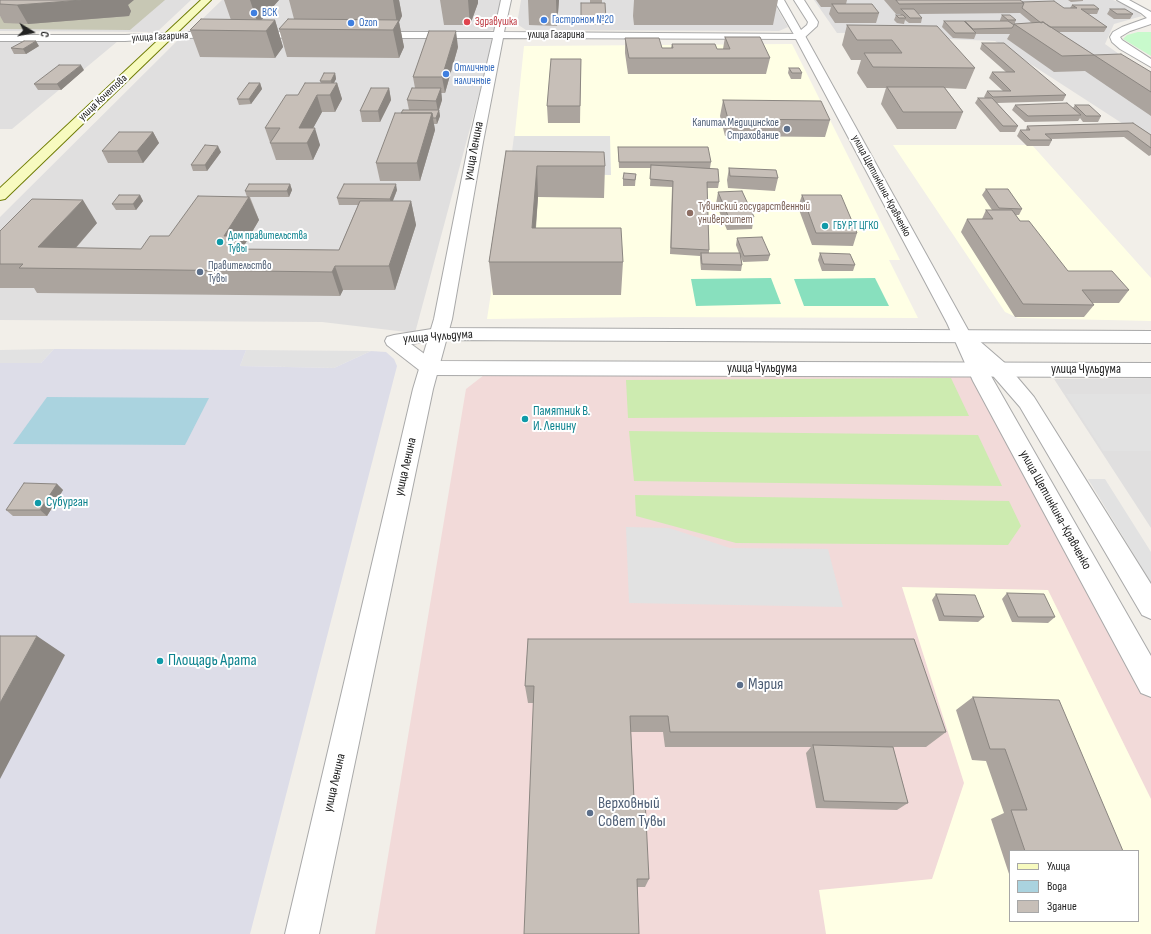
<!DOCTYPE html>
<meta charset="utf-8">
<style>
body{margin:0}
#map{position:relative;width:1151px;height:934px;overflow:hidden;background:#f2efe9;font-family:"Sofia Sans Condensed",sans-serif}
canvas{display:block}
.legend{position:absolute;left:1009px;top:850px;width:130px;height:72px;box-sizing:border-box;background:#fff;border:1px solid #a7a7a7;margin:0;padding:5px 7px;list-style:none;font-size:12px;color:#222}
.legend li{display:flex;align-items:center;gap:8px;height:20px}
.legend b{width:20px;border:1px solid #a7a7a7}
.north{position:absolute;left:12px;top:12px;width:40px;height:40px;-webkit-text-stroke:3px #fff;paint-order:stroke;rotate:100deg;font-size:11px;font-weight:700;line-height:16px;text-align:center;color:#222}
.north::after{content:'';display:block;margin:auto;width:14px;height:18px;background:#222;clip-path:polygon(50% 0,100% 100%,50% 72%,0 100%)}
</style>
<div id="map">
<canvas width="1151" height="934"></canvas>
<ul class="legend">
<li><b style="height:5px;background:#f7fabf"></b>Улица</li>
<li><b style="height:11px;background:#aad3df"></b>Вода</li>
<li><b style="height:11px;background:#c7bfb8"></b>Здание</li>
</ul>
<div class="north">С</div>
</div>
<script>
const ctx = document.querySelector('canvas').getContext('2d');
ctx.lineJoin = 'round';
function paint(path, color) { ctx.fillStyle = color; ctx.fill(path, 'evenodd'); }
const poly = rows => new Path2D(rows.map(r => 'M' + r).join(''));
function trace(path, color, width, dash) { ctx.strokeStyle = color; ctx.lineWidth = width; ctx.lineCap = dash ? 'butt' : 'round'; ctx.setLineDash(dash || []); ctx.stroke(path); }
function drawText(font, color, halo, rows, align = 'center') {
  ctx.font = font + ' "Sofia Sans Condensed",sans-serif'; ctx.lineWidth = 4; ctx.setLineDash([]); ctx.textBaseline = 'middle'; ctx.strokeStyle = halo; ctx.fillStyle = color; for (const [text, x, y, turn = 0] of rows) {
    ctx.save(); ctx.translate(x, y); ctx.rotate((+turn || 0) * Math.PI / 180); ctx.textAlign = isNaN(turn) ? turn : align; if (halo) ctx.strokeText(text, 0, 0); ctx.fillText(text, 0, 0); ctx.restore();
  }
}
paint(poly([
 [0,0,191,0,157,32,0,31],
 [222,0,505,0,498,28,489,31,207,31,196,25],
 [521,0,772,0,788,27,779,31,526,30,517,24],
 [814,0,1113,0,1133,8,1142,16,1114,24,1105,44,1151,77,1151,142,995,41,946,39,940,32,837,33],
 [179,39,494,39,415,333,322,322,0,320,0,217],
 [0,40,118,41,12,129,0,129],
 [1151,378,1151,528,1054,379]
]), '#e0dfdf');
paint(poly([
 [969,366,1151,687,1151,934,375,934,466,389,484,375],
 [1010,851,1138,851,1138,921,1010,921]
]), '#f2dad9');
paint(poly([
 [792,44,900,260,889,260,918,318,647,317,487,319,514,142,524,46],
 [893,145,1032,145,1151,278,1151,321,1018,318,1005,312],
 [902,587,1048,590,1151,799,1151,934,826,934,819,890,932,879,964,783],
 [1010,851,1138,851,1138,921,1010,921]
]), '#ffffe5');
paint(poly([
 [28,0,165,0,130,30,0,29,0,17]
]), '#c7c7b4');
paint(poly([
 [951,378,969,416,628,418,626,380],
 [629,431,978,435,1002,486,634,481],
 [635,495,1009,501,1021,526,1008,545,736,543,636,516]
]), '#cdebb0');
paint(poly([
 [1138,32,1151,32,1151,56,1123,39,1127,35]
]), '#c8facc');
paint(poly([
 [771,278,781,304,696,306,691,279],
 [875,278,889,306,804,306,794,279]
]), '#88e0be');
paint(poly([
 [514,136,610,136,611,175,541,174,510,167],
 [54,349,41,363,0,363,0,350],
 [246,350,371,351,334,368,240,366],
 [1066,394,1151,394,1151,451,1103,451],
 [1088,479,1105,479,1151,552,1151,583],
 [626,527,669,528,730,548,828,549,843,607,629,603]
]), '#e2e2e2');
paint(poly([
 [54,349,246,350,240,366,334,368,371,351,386,352,394,359,397,366,250,934,0,934,0,363,41,363]
]), '#dddde8');
paint(poly([
 [47,397,209,398,185,445,13,444]
]), '#aad3df');
const minor = poly([
 [774,0,784,0,801,30,807,25,808,22,794,0,804,0,818,22,817,26,804,38,796,38,774,0],
 [1117,0,1129,0,1151,12,1151,24,1130,31,1120,37,1122,40,1151,59,1151,67,1120,49,1112,42,1110,37,1113,32,1122,27,1147,18,1141,13,1117,0],
 [168,33,172,34,173,36,172,38,125,41,0,41,0,35,125,35,168,33],
 [438,328,1151,331,1151,343,438,340,411,344,434,361,1151,363,1151,377,430,375,423,373,387,345,385,341,387,337,394,335,438,328]
]);
const tertiary = poly([
 [501,0,511,0,504,32,804,34,972,337,976,338,1006,364,1034,397,1151,584,1151,619,1142,615,1020,407,987,369,1151,656,1151,697,1141,693,973,381,947,323,796,39,503,38,483,142,452,319,433,389,319,934,285,934,413,389,434,319,469,142,493,38,371,38,366,35,371,32,494,32,501,0],
 [210,31,311,32,316,35,311,38,210,37,168,39,163,36,168,33,210,31]
]);
const secondary = poly([
 [201,0,211,0,5,199,0,200,0,188,201,0]
]);
trace(minor, '#a9a9a9', 2);
trace(tertiary, '#a9a9a9', 2);
trace(secondary, '#707d05', 2);
paint(minor, '#fff');
paint(tertiary, '#fff');
paint(secondary, '#f7fabf');
paint(poly([
 [0,0,128,5,131,11,129,16,28,24,4,23,0,16],
 [224,0,279,0,261,20,275,20,283,47,275,58,200,57,190,30,231,20],
 [289,0,399,0,402,16,399,22,404,47,399,58,287,57,279,29,294,19],
 [440,0,478,0,478,3,470,25,444,25],
 [528,0,559,0,557,26,529,25],
 [590,0,602,0,602,3,606,20,606,25,581,25,581,3,590,3],
 [634,0,778,0,773,25,634,25,633,16],
 [816,0,847,0,846,4,879,13,876,23,835,23,829,14,831,7,821,7],
 [884,0,1020,0,1022,2,1064,8,1070,8,1072,5,1099,9,1097,14,1088,14,1107,27,1104,32,1058,32,1094,55,1085,71,1054,72,1007,39,1010,34,976,34,974,39,953,38,942,27,944,21,965,22,965,21,1000,21,1000,20,1002,15,1016,20,1014,25,1014,24,1032,23,1020,13,918,14,922,18,921,23,909,23,905,20,904,24,897,23,894,20,896,15,901,15,900,14,896,14],
 [1068,0,1083,0,1083,1,1071,2],
 [1110,9,1133,14,1130,19,1114,19,1107,14],
 [847,25,975,68,966,89,945,88,963,112,956,129,897,129,881,104,886,88,867,88,857,73,861,60,851,60,842,45],
 [725,37,770,58,766,74,628,74,625,53,625,38,662,48,671,48,672,44,717,49,723,49],
 [982,43,1066,95,1063,101,997,103,1018,126,1015,132,1000,132,975,103,978,98,985,98,984,97,987,91,1003,91,989,78,992,72,1006,72,980,49],
 [39,46,26,54,14,54,11,48],
 [458,47,445,93,441,93,442,100,439,110,440,116,437,124,434,124,435,130,420,181,380,181,376,163,401,113,409,110,407,100,415,88,413,77],
 [1094,55,1151,72,1151,116,1085,71],
 [581,59,580,123,548,123,547,106],
 [789,68,802,73,801,79,791,79,788,73],
 [84,70,61,90,38,90,34,84],
 [335,73,336,79,334,83,337,83,342,99,335,112,322,112,313,128,320,145,313,160,276,160,265,128,298,95,321,83,320,81],
 [260,83,262,89,251,104,239,105,237,99],
 [389,88,391,100,380,122,362,122,360,111],
 [723,100,830,120,825,137,725,136,720,116],
 [1015,105,1073,108,1075,105,1101,116,1098,122,1083,122,1080,118,1078,121,1025,122,1012,110],
 [1133,123,1151,135,1151,155,1149,156,1124,137,1051,139,1052,140,1049,146,1027,146,1017,136,1020,130,1026,130,1027,126],
 [153,132,159,143,143,163,108,163,102,151],
 [618,147,711,162,710,168,719,182,718,188,707,188,709,250,709,253,739,253,736,245,737,238,770,255,768,261,743,262,741,257,742,265,741,271,701,270,700,259,700,256,670,254,672,187,650,186,651,168,619,168],
 [506,151,605,166,604,198,538,197,536,228,623,262,621,295,493,295,489,262],
 [221,152,207,171,193,171,191,165],
 [729,168,778,178,775,191,728,188,727,180],
 [636,174,635,186,623,186,623,179],
 [290,184,292,190,289,197,250,197,259,220,245,244,247,249,339,250,358,205,339,205,337,198,397,190,393,201,411,201,416,225,395,290,343,290,340,296,37,293,34,288,0,288,0,231,97,223,76,248,141,249,169,236,247,197,245,191],
 [986,189,1022,209,1019,215,1016,215,1020,221,1068,271,1129,290,1119,303,1092,303,1094,305,1084,317,1015,317,961,232,967,219,982,219,986,210,992,210,982,195],
 [718,192,754,217,752,229,727,230,716,204],
 [140,195,143,201,136,210,116,210,112,204],
 [802,195,857,233,853,246,812,245,798,207],
 [820,253,855,265,853,271,822,271,818,260],
 [57,484,63,490,47,516,13,516,6,510],
 [1007,593,1055,617,1048,623,1012,622,1002,599],
 [936,594,984,617,978,622,939,621,932,600],
 [528,639,946,732,926,747,893,747,908,803,897,810,816,808,806,753,811,747,665,747,663,732,631,732,634,799,649,879,645,887,637,887,534,703,528,703,525,686],
 [973,697,1123,851,1010,851,1010,877,991,819,1004,813,986,761,972,760,956,710]
]), '#aba49e');
paint(poly([
 [82,0,134,0,128,5,131,11,129,16,28,24,17,5],
 [250,0,279,0,258,24],
 [393,0,399,0,402,16,399,22,404,47,399,58,393,30,397,24],
 [468,0,478,0,478,3,470,25],
 [556,0,559,0,557,26],
 [275,20,283,47,275,58,266,31],
 [456,31,458,47,445,93,442,77],
 [36,41,39,46,26,54,23,49],
 [81,65,84,70,61,90,57,84],
 [335,73,336,79,332,86,331,81],
 [260,83,262,89,251,104,249,99],
 [337,83,342,99,335,112,330,95],
 [389,88,391,100,380,122,378,111],
 [441,88,442,100,438,112,436,101],
 [317,95,322,112,305,143,299,128],
 [439,110,440,116,437,124,436,118],
 [432,113,435,130,420,181,417,163],
 [315,128,320,145,313,160,307,143],
 [153,132,159,143,143,163,137,151],
 [218,146,221,152,207,171,205,165],
 [537,166,538,197,533,260,532,228],
 [290,184,292,190,289,197,287,191],
 [396,184,397,190,391,205,390,199],
 [140,195,143,201,136,210,133,204],
 [249,197,259,220,245,244,252,260,235,260,224,236],
 [83,200,97,223,57,269,38,247],
 [411,201,416,225,395,290,389,266],
 [335,266,343,290,340,296,332,272],
 [57,484,63,490,47,516,40,510],
 [37,636,65,655,0,779,0,703]
]), '#8b8681');
const building = poly([
 [0,0,82,0,17,5,0,4,0,0],
 [896,0,1020,0,1024,3,899,4,896,0],
 [1054,1,1064,8,1077,8,1072,5,1094,5,1099,9,1081,9,1107,27,1050,27,1043,22,1041,23,1022,8,1024,3,1022,2,1054,1],
 [581,3,605,3,606,20,581,20,581,3],
 [832,4,872,4,879,13,838,13,832,4],
 [901,9,914,9,922,18,910,18,901,9],
 [1110,9,1125,9,1133,14,1117,14,1110,9],
 [896,15,903,15,906,18,899,18,896,15],
 [1002,15,1010,15,1016,20,1008,20,1002,15],
 [201,19,275,20,266,31,190,30,201,19],
 [288,19,399,20,393,30,279,29,288,19],
 [944,21,964,21,976,33,955,33,944,21],
 [965,21,1008,21,1014,25,1012,28,973,29,965,21],
 [1043,22,1094,55,1062,56,1014,24,1043,22],
 [847,25,937,26,975,68,873,67,864,53,902,53,892,40,857,40,847,25],
 [429,31,456,31,442,77,413,77,429,31],
 [725,37,760,37,770,58,629,58,625,38,659,38,662,48,673,48,672,44,715,44,717,49,730,49,725,37],
 [24,41,36,41,23,49,11,48,24,41],
 [982,43,1004,43,1066,95,993,97,987,91,1011,91,992,72,1015,72,982,43],
 [1121,54,1151,72,1151,92,1094,55,1121,54],
 [551,59,581,59,580,106,547,106,551,59],
 [59,65,81,65,57,84,34,84,59,65],
 [789,68,799,68,802,73,792,73,789,68],
 [324,73,335,73,331,81,320,81,324,73],
 [249,83,260,83,249,99,237,99,249,83],
 [305,83,337,83,330,95,317,95,299,128,315,128,307,143,270,143,280,128,265,128,286,95,298,95,305,83],
 [887,87,944,87,963,112,903,112,887,87],
 [371,88,389,88,378,111,360,111,371,88],
 [412,88,441,88,436,101,407,100,412,88],
 [978,98,992,98,1018,126,1003,126,978,98],
 [723,100,821,101,830,120,728,119,723,100],
 [1067,103,1081,115,1028,116,1015,105,1067,103],
 [1075,105,1089,105,1101,116,1086,116,1075,105],
 [403,110,439,110,436,118,433,118,432,113,401,113,403,110],
 [395,113,432,113,417,163,376,163,395,113],
 [1133,123,1151,135,1151,148,1128,131,1045,134,1052,140,1030,140,1020,130,1030,130,1027,126,1133,123],
 [119,132,153,132,137,151,102,151,119,132],
 [205,145,218,146,205,165,191,165,205,145],
 [618,147,708,147,711,162,619,162,618,147],
 [506,151,604,152,605,166,537,166,532,228,621,228,623,262,489,262,506,151],
 [651,165,718,169,719,182,707,182,709,250,671,248,673,181,650,179,651,165],
 [729,168,776,170,778,178,730,176,729,168],
 [624,173,636,174,635,180,623,179,624,173],
 [249,184,290,184,287,191,245,191,249,184],
 [344,184,396,184,390,199,337,198,344,184],
 [986,189,1008,189,1022,209,999,208,986,189],
 [742,191,754,217,729,218,718,192,742,191],
 [119,195,140,195,133,204,112,204,119,195],
 [802,195,841,195,857,233,816,233,802,195],
 [198,196,249,197,224,236,242,236,235,249,339,250,360,201,411,201,389,266,335,266,332,272,19,268,23,264,0,264,0,231,32,199,83,200,38,247,141,249,150,236,169,236,198,196],
 [986,210,1012,210,1020,221,1029,221,1068,271,1112,271,1129,290,1082,290,1094,305,1023,304,967,219,993,219,986,210],
 [762,237,770,255,744,256,737,238,762,237],
 [701,253,740,253,742,265,702,264,701,253],
 [820,253,850,254,855,265,824,264,820,253],
 [24,483,57,484,40,510,6,510,24,483],
 [1007,593,1044,594,1055,617,1018,617,1007,593],
 [936,594,975,595,984,617,944,616,936,594],
 [0,636,37,636,0,703,0,636],
 [528,639,914,639,946,732,670,732,668,716,630,716,634,799,645,799,649,879,637,879,639,934,524,934,534,686,525,686,528,639],
 [973,697,1059,700,1123,851,1025,851,1011,810,1027,810,1005,749,990,749,973,697],
 [813,745,893,747,908,803,824,801,813,745]
]);
paint(building, '#c7bfb8');
trace(building, '#8b8681', 1);
for (const [x, y, r, color] of [
 [254,13,4,"#3f7fe0"],
 [544,20,4,"#3f7fe0"],
 [467,22,4,"#e0444e"],
 [351,23,4,"#3f7fe0"],
 [446,74,4,"#3f7fe0"],
 [787,129,4,"#5c6f8a"],
 [690,213,4,"#8d6e63"],
 [825,226,4,"#0f9aa8"],
 [220,242,4,"#0f9aa8"],
 [200,272,4,"#5c6f8a"],
 [525,419,4,"#0f9aa8"],
 [38,503,4,"#0f9aa8"],
 [160,661,4,"#0f9aa8"],
 [740,685,4,"#5c6f8a"],
 [590,813,4,"#5c6f8a"]
]) { const dot = new Path2D(); dot.arc(x, y, r, 0, 2 * Math.PI); ctx.fillStyle = color; ctx.fill(dot); trace(dot, '#fff', 1.5); }
drawText('11px', '#366cbe', '#fff', [
 ["ВСК",262,13],
 ["Гастроном №20",552,20],
 ["Ozon",359,23],
 ["Отличные",454,68],
 ["наличные",454,81]
], 'left');
drawText('11px', '#be3a42', '#fff', [
 ["Здравушка",475,22]
], 'left');
drawText('11px', '#222', '#fff', [
 ["улица Гагарина",556,35],
 ["улица Гагарина",160,37,-3],
 ["улица Кочетова",103,98,-43],
 ["улица Щетинкина-Кравченко",881,186,62]
]);
drawText('11px', '#4e5e75', '#fff', [
 ["Капитал Медицинское",779,123],
 ["Страхование",779,136],
 ["Правительство",208,266,"left"],
 ["Тувы",208,279,"left"]
], 'right');
drawText('11px', '#785e54', '#fff', [
 ["Тувинский государственный",698,207],
 ["университет",698,220]
], 'left');
drawText('11px', '#0d838f', '#fff', [
 ["ГБУ РТ ЦГКО",833,226],
 ["Дом правительства",228,236],
 ["Тувы",228,249]
], 'left');
drawText('13px', '#222', '#fff', [
 ["улица Ленина",474,151,-79],
 ["улица Чульдума",438,337,-4],
 ["улица Чульдума",762,369],
 ["улица Чульдума",1086,370],
 ["улица Ленина",406,467,-77],
 ["улица Щетинкина-Кравченко",1055,510,61],
 ["улица Ленина",335,783,-77]
]);
drawText('13px', '#0d838f', '#fff', [
 ["Памятник В.",533,412],
 ["И. Ленину",533,427],
 ["Субурган",46,503]
], 'left');
drawText('16px', '#0d838f', '#fff', [
 ["Площадь Арата",168,661]
], 'left');
drawText('16px', '#4e5e75', '#fff', [
 ["Мэрия",748,685],
 ["Верховный",598,804],
 ["Совет Тувы",598,822]
], 'left');
</script>
